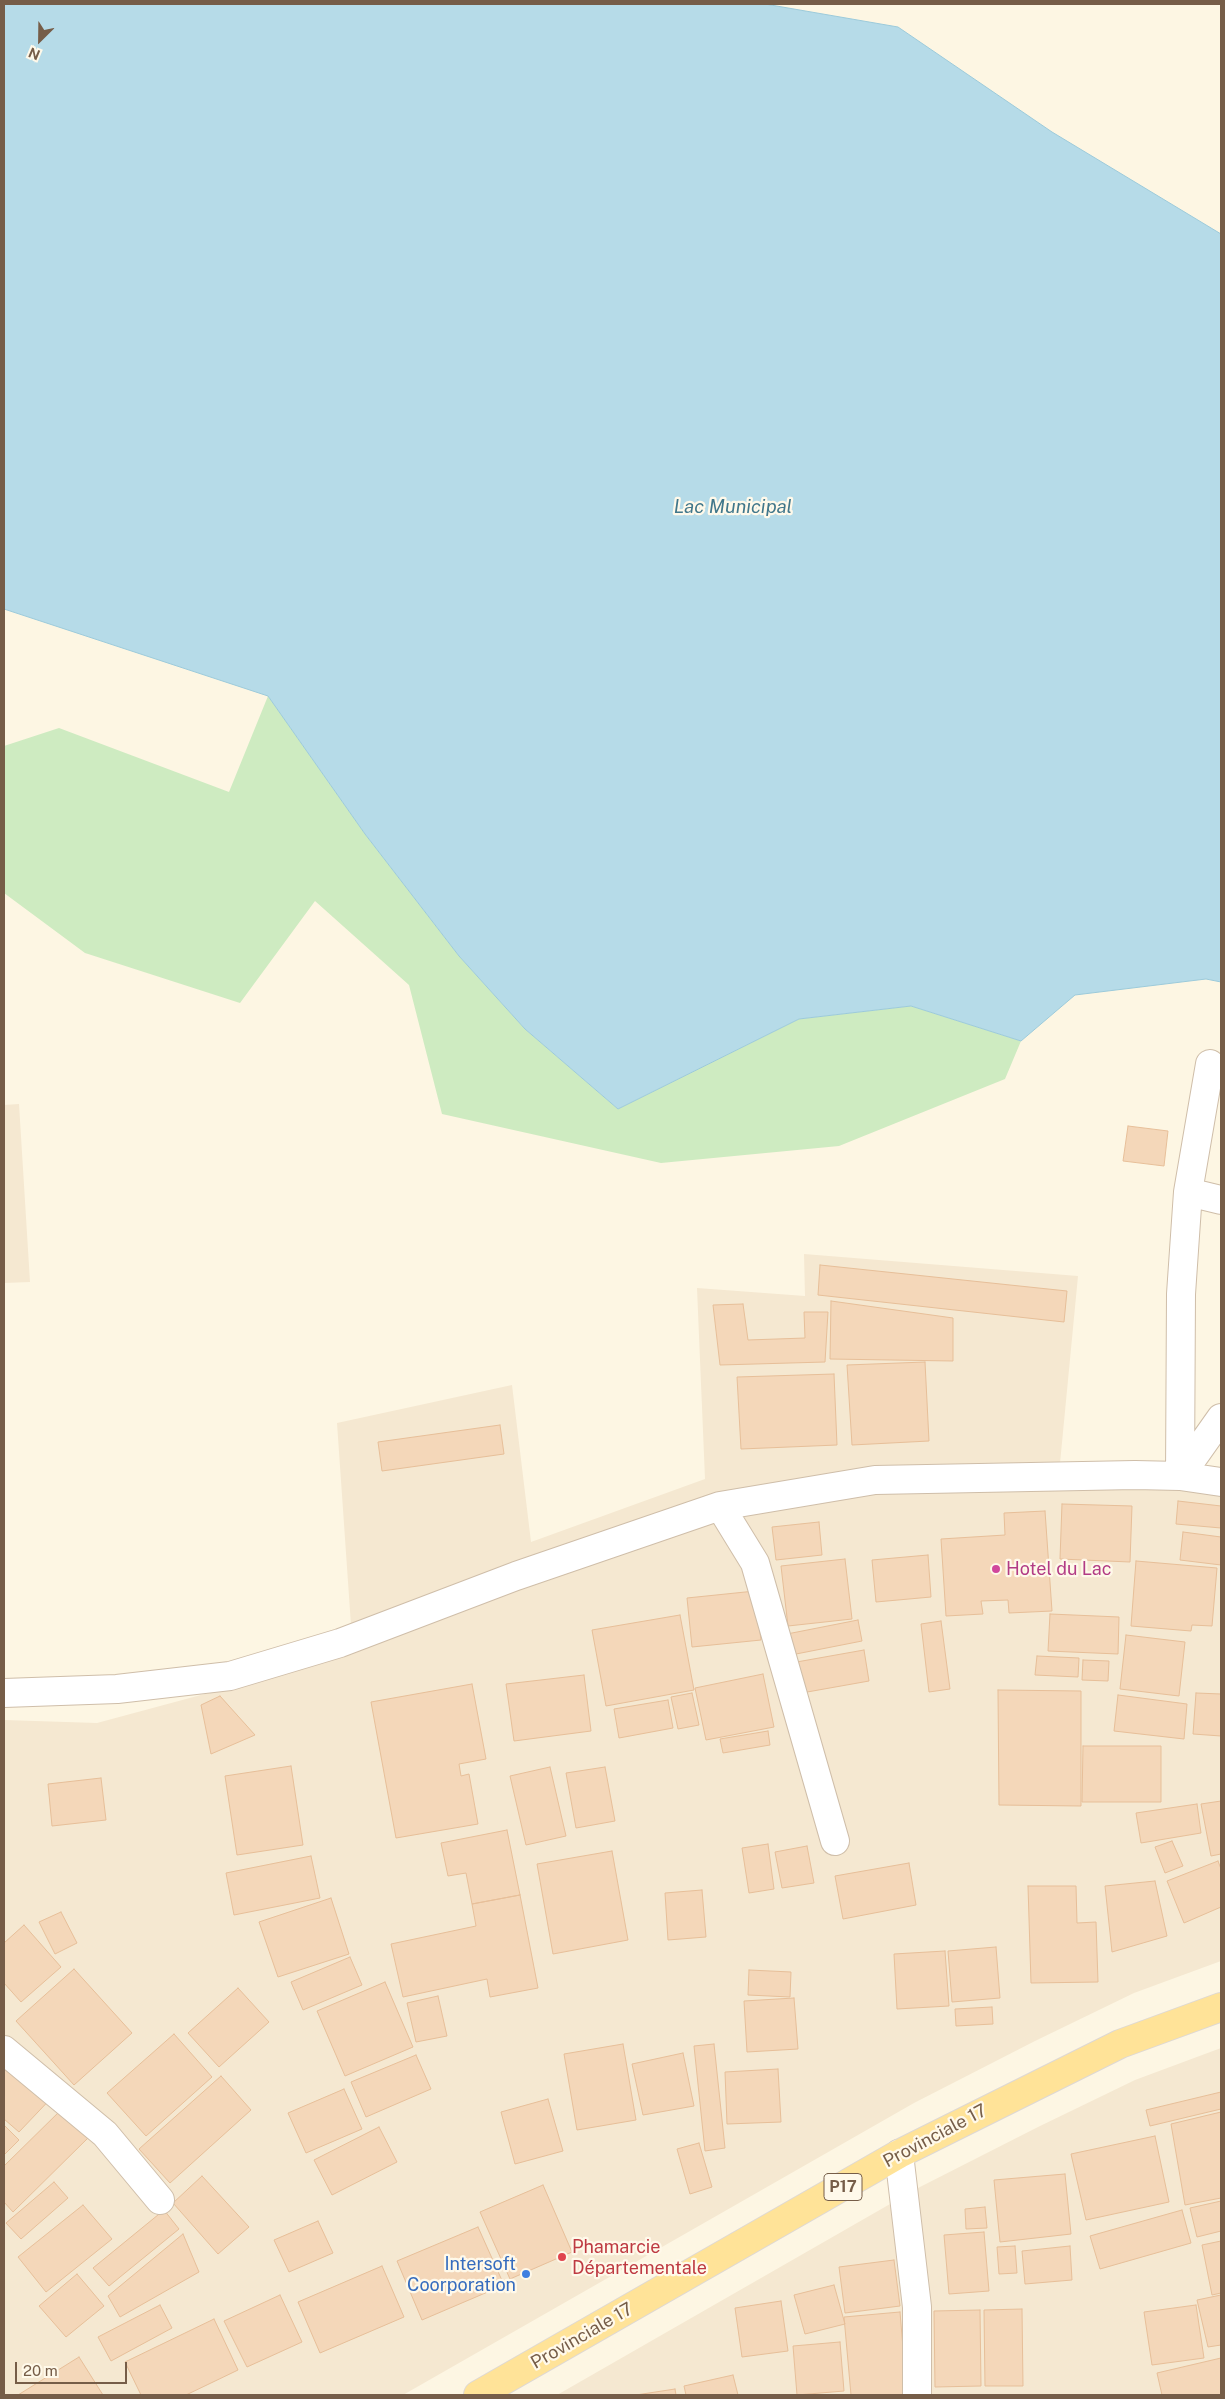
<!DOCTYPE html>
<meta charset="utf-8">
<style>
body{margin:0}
#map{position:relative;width:1225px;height:2399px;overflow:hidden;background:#fdf6e3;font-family:"Public Sans",sans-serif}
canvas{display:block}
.frame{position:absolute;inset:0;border:5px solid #765d48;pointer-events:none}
.north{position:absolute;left:15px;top:15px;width:50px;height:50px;-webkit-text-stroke:4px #fff9ea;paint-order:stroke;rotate:203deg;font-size:14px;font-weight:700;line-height:20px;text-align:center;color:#765d48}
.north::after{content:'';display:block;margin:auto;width:18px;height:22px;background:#765d48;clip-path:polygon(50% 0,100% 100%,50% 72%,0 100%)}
.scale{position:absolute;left:15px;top:2362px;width:112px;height:22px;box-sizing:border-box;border:2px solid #765d48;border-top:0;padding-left:6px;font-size:15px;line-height:18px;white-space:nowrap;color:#765d48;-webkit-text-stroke:4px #fff9ea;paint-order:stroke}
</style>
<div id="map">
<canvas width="1225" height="2399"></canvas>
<div class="frame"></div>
<div class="north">N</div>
<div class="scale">20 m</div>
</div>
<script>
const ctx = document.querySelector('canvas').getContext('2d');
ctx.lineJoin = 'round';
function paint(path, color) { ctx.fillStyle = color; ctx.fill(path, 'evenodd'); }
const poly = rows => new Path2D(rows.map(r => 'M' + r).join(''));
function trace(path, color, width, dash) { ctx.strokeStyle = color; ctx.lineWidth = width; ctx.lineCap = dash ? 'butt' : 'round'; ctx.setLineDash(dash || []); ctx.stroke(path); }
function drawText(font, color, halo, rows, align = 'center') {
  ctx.font = font + ' "Public Sans",sans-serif'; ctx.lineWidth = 4.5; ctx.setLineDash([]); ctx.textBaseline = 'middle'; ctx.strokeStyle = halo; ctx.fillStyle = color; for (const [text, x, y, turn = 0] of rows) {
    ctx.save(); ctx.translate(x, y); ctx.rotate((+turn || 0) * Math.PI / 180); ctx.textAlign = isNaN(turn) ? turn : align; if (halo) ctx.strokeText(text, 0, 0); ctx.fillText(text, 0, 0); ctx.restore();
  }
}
paint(poly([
 [19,1104,30,1282,4,1283,4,1105],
 [804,1254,1078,1276,1058,1484,1145,1482,1221,1496,1221,1961,1134,1993,1035,2041,914,2103,403,2395,4,2395,4,1720,97,1723,353,1654,337,1423,512,1385,531,1542,705,1479,697,1288,805,1296],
 [1221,2048,1221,2395,557,2395,918,2188,1038,2127,1135,2080]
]), '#f5e8d1');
paint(poly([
 [268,696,365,834,459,956,525,1029,618,1109,799,1019,911,1006,1021,1041,1005,1079,839,1146,661,1163,442,1114,409,985,315,901,240,1003,85,953,4,893,4,746,59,728,229,792]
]), '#ceebc1');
const water = poly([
 [4,4,765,4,898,27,1052,132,1221,234,1221,982,1206,979,1075,995,1021,1041,911,1006,799,1019,618,1109,525,1029,459,956,365,834,268,696,4,609,4,4]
]);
paint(water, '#b6dbe8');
trace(water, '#9ccada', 1);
const building = poly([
 [1128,1126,1168,1131,1164,1166,1123,1161,1128,1126],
 [820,1265,1067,1291,1064,1322,818,1295,820,1265],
 [831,1301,953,1318,953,1361,830,1359,831,1301],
 [743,1304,748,1340,805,1338,804,1312,828,1312,825,1362,720,1365,713,1305,743,1304],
 [925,1362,929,1441,852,1445,847,1365,925,1362],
 [834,1374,837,1445,741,1449,737,1377,834,1374],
 [500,1425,504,1454,382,1471,378,1442,500,1425],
 [1178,1501,1221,1506,1221,1528,1176,1524,1178,1501],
 [1062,1504,1132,1506,1130,1562,1060,1559,1062,1504],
 [1045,1511,1052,1611,1009,1613,1008,1600,981,1601,983,1614,946,1616,941,1539,1005,1535,1004,1513,1045,1511],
 [819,1522,822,1555,776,1560,772,1527,819,1522],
 [1183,1532,1221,1537,1221,1565,1180,1560,1183,1532],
 [928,1555,931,1597,876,1602,872,1560,928,1555],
 [845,1559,852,1619,788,1626,781,1566,845,1559],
 [1136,1561,1217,1568,1212,1626,1192,1625,1191,1631,1131,1626,1136,1561],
 [755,1591,761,1640,692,1647,687,1598,755,1591],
 [1050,1614,1119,1617,1118,1654,1048,1651,1050,1614],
 [680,1615,694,1690,606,1706,592,1630,680,1615],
 [858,1620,862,1641,791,1655,787,1634,858,1620],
 [941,1621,950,1689,929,1692,921,1624,941,1621],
 [1126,1635,1185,1642,1179,1696,1120,1689,1126,1635],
 [864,1650,869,1681,796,1694,791,1663,864,1650],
 [1037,1656,1079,1658,1078,1677,1035,1675,1037,1656],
 [1083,1660,1109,1661,1108,1681,1082,1680,1083,1660],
 [763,1674,774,1727,706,1740,695,1688,763,1674],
 [584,1675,591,1731,514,1741,506,1684,584,1675],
 [472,1684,486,1759,459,1764,461,1776,469,1774,478,1824,396,1838,371,1702,472,1684],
 [998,1690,1081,1691,1081,1806,999,1805,998,1690],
 [692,1693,699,1725,678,1729,671,1697,692,1693],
 [1196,1693,1221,1694,1221,1736,1193,1734,1196,1693],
 [1118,1695,1187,1704,1184,1739,1114,1731,1118,1695],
 [220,1696,255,1735,211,1754,201,1705,220,1696],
 [668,1700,673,1728,619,1738,614,1709,668,1700],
 [768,1731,770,1745,723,1753,720,1739,768,1731],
 [1083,1746,1161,1746,1161,1802,1082,1802,1083,1746],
 [291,1766,303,1845,237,1855,225,1776,291,1766],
 [550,1767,566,1836,526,1845,510,1776,550,1767],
 [605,1767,615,1821,576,1828,566,1773,605,1767],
 [101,1778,106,1820,52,1826,48,1784,101,1778],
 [1221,1801,1221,1854,1211,1856,1201,1804,1221,1801],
 [1197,1804,1201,1833,1141,1843,1136,1813,1197,1804],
 [507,1830,520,1895,472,1904,466,1873,448,1876,441,1843,507,1830],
 [1172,1841,1183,1866,1165,1873,1155,1847,1172,1841],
 [768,1844,774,1889,749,1893,742,1848,768,1844],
 [807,1846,814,1883,782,1888,775,1852,807,1846],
 [612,1851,628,1940,553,1954,537,1864,612,1851],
 [311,1856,320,1898,234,1915,226,1873,311,1856],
 [1218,1861,1221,1869,1221,1907,1184,1923,1167,1881,1218,1861],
 [909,1863,916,1905,843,1919,835,1876,909,1863],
 [1155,1881,1167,1936,1112,1952,1105,1886,1155,1881],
 [1028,1886,1076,1886,1077,1923,1096,1922,1098,1982,1031,1983,1028,1886],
 [702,1890,706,1937,668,1940,665,1893,702,1890],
 [520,1895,538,1988,490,1997,487,1979,403,1997,391,1944,476,1926,472,1904,520,1895],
 [331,1898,349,1954,278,1977,259,1922,331,1898],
 [61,1912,77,1943,55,1954,39,1922,61,1912],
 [24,1925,61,1967,21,2002,4,1983,4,1943,24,1925],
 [996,1947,1000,1998,952,2002,948,1951,996,1947],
 [945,1951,949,2006,897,2009,894,1954,945,1951],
 [350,1957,362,1985,303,2010,291,1982,350,1957],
 [74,1969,132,2033,74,2085,16,2021,74,1969],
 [749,1970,791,1972,790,1997,748,1995,749,1970],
 [385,1982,413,2047,345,2076,317,2011,385,1982],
 [238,1988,269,2022,219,2067,188,2033,238,1988],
 [438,1996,447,2036,416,2042,407,2003,438,1996],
 [794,1998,798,2049,747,2052,744,2001,794,1998],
 [992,2007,993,2024,956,2026,955,2009,992,2007],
 [174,2034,212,2077,146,2136,107,2093,174,2034],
 [4,2042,57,2092,19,2132,4,2119,4,2042],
 [623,2044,636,2120,577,2130,564,2054,623,2044],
 [714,2044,725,2148,705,2151,694,2046,714,2044],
 [683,2053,694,2106,643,2115,632,2064,683,2053],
 [416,2055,431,2089,366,2117,351,2082,416,2055],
 [778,2069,781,2122,727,2124,725,2072,778,2069],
 [221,2076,251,2110,170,2183,139,2149,221,2076],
 [344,2089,362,2129,306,2153,288,2113,344,2089],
 [1221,2092,1221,2109,1150,2126,1146,2110,1221,2092],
 [548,2099,563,2151,515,2164,501,2112,548,2099],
 [62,2109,89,2137,13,2212,4,2202,4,2166,62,2109],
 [1221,2112,1221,2198,1185,2205,1171,2124,1221,2112],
 [4,2125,19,2140,4,2155,4,2125],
 [379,2127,397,2162,332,2195,314,2160,379,2127],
 [1155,2136,1169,2202,1086,2220,1071,2154,1155,2136],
 [699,2143,712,2187,690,2194,677,2149,699,2143],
 [1065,2174,1071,2234,1000,2242,994,2180,1065,2174],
 [202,2176,249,2227,218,2254,173,2203,202,2176],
 [54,2182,68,2198,21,2239,6,2223,54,2182],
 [543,2185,572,2252,510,2279,480,2212,543,2185],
 [1221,2201,1221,2231,1197,2237,1190,2208,1221,2201],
 [83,2205,112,2239,46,2292,18,2257,83,2205],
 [985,2207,987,2228,966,2229,965,2209,985,2207],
 [164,2210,179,2229,109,2286,93,2268,164,2210],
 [1182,2210,1191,2243,1100,2269,1090,2236,1182,2210],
 [318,2221,333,2253,289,2272,274,2240,318,2221],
 [478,2227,504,2285,422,2320,397,2261,478,2227],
 [984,2232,989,2291,949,2294,944,2235,984,2232],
 [183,2234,199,2272,120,2317,108,2296,183,2234],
 [1221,2241,1221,2293,1212,2295,1202,2245,1221,2241],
 [1015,2246,1017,2273,999,2274,997,2247,1015,2246],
 [1070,2246,1072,2280,1025,2284,1022,2251,1070,2246],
 [894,2260,900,2306,845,2313,839,2267,894,2260],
 [382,2266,404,2317,320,2353,298,2302,382,2266],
 [77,2274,104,2306,66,2337,39,2306,77,2274],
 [834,2285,845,2324,805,2334,794,2295,834,2285],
 [280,2295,302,2342,247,2367,224,2321,280,2295],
 [1221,2295,1221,2345,1208,2347,1197,2300,1221,2295],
 [781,2301,788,2351,742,2357,735,2308,781,2301],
 [160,2305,172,2328,111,2361,98,2337,160,2305],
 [1196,2305,1204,2358,1152,2365,1144,2312,1196,2305],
 [1022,2309,1023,2386,985,2386,984,2310,1022,2309],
 [980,2310,981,2386,935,2387,934,2311,980,2310],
 [900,2312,907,2395,851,2395,844,2317,900,2312],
 [214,2319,238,2370,186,2395,141,2395,125,2362,214,2319],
 [840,2342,844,2391,797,2395,793,2346,840,2342],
 [79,2357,103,2395,18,2395,79,2357],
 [1221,2358,1221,2395,1162,2395,1157,2373,1221,2358],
 [733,2375,738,2395,686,2395,684,2386,733,2375],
 [675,2389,676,2395,636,2395,675,2389]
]);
paint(building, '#f4d7b9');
trace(building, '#e7bf99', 1);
const street = poly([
 [1210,1064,1188,1192,1181,1294,1180,1476,1221,1418],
 [1188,1192,1221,1200],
 [720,1506,755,1563,835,1841],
 [4,1693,117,1689,230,1676,340,1643,516,1576,720,1506,875,1480,1135,1475,1180,1476,1221,1482],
 [4,2050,105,2134,160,2200],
 [899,2154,917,2307,917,2395]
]);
const primary = poly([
 [478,2395,899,2154,1120,2044,1221,2007]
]);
trace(street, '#cfbea9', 30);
trace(primary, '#ded8d3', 30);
trace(street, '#fff', 28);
trace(primary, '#ffe398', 28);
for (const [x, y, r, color] of [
 [996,1569,5,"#d1479c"],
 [562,2257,5,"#e0444e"],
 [526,2274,5,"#3f7fe0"]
]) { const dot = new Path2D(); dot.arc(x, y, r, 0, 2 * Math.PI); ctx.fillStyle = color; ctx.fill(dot); trace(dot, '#fff9ea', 2); }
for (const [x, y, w] of [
 [843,2187,38]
]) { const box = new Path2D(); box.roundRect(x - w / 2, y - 13.5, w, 27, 4); ctx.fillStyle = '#fff9ea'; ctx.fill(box); trace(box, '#765d48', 1); }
drawText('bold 16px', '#765d48', null, [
 ["P17",843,2187]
]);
drawText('18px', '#b23c85', '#fff9ea', [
 ["Hotel du Lac",1006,1569]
], 'left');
drawText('18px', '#765d48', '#fff9ea', [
 ["Provinciale 17",935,2136,-28],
 ["Provinciale 17",582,2336,-30]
]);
drawText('18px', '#be3a42', '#fff9ea', [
 ["Phamarcie",572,2247],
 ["Départementale",572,2268]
], 'left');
drawText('18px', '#366cbe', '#fff9ea', [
 ["Intersoft",516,2264],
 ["Coorporation",516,2285]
], 'right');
drawText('italic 19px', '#41778b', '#fff9ea', [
 ["Lac Municipal",733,507]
]);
</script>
